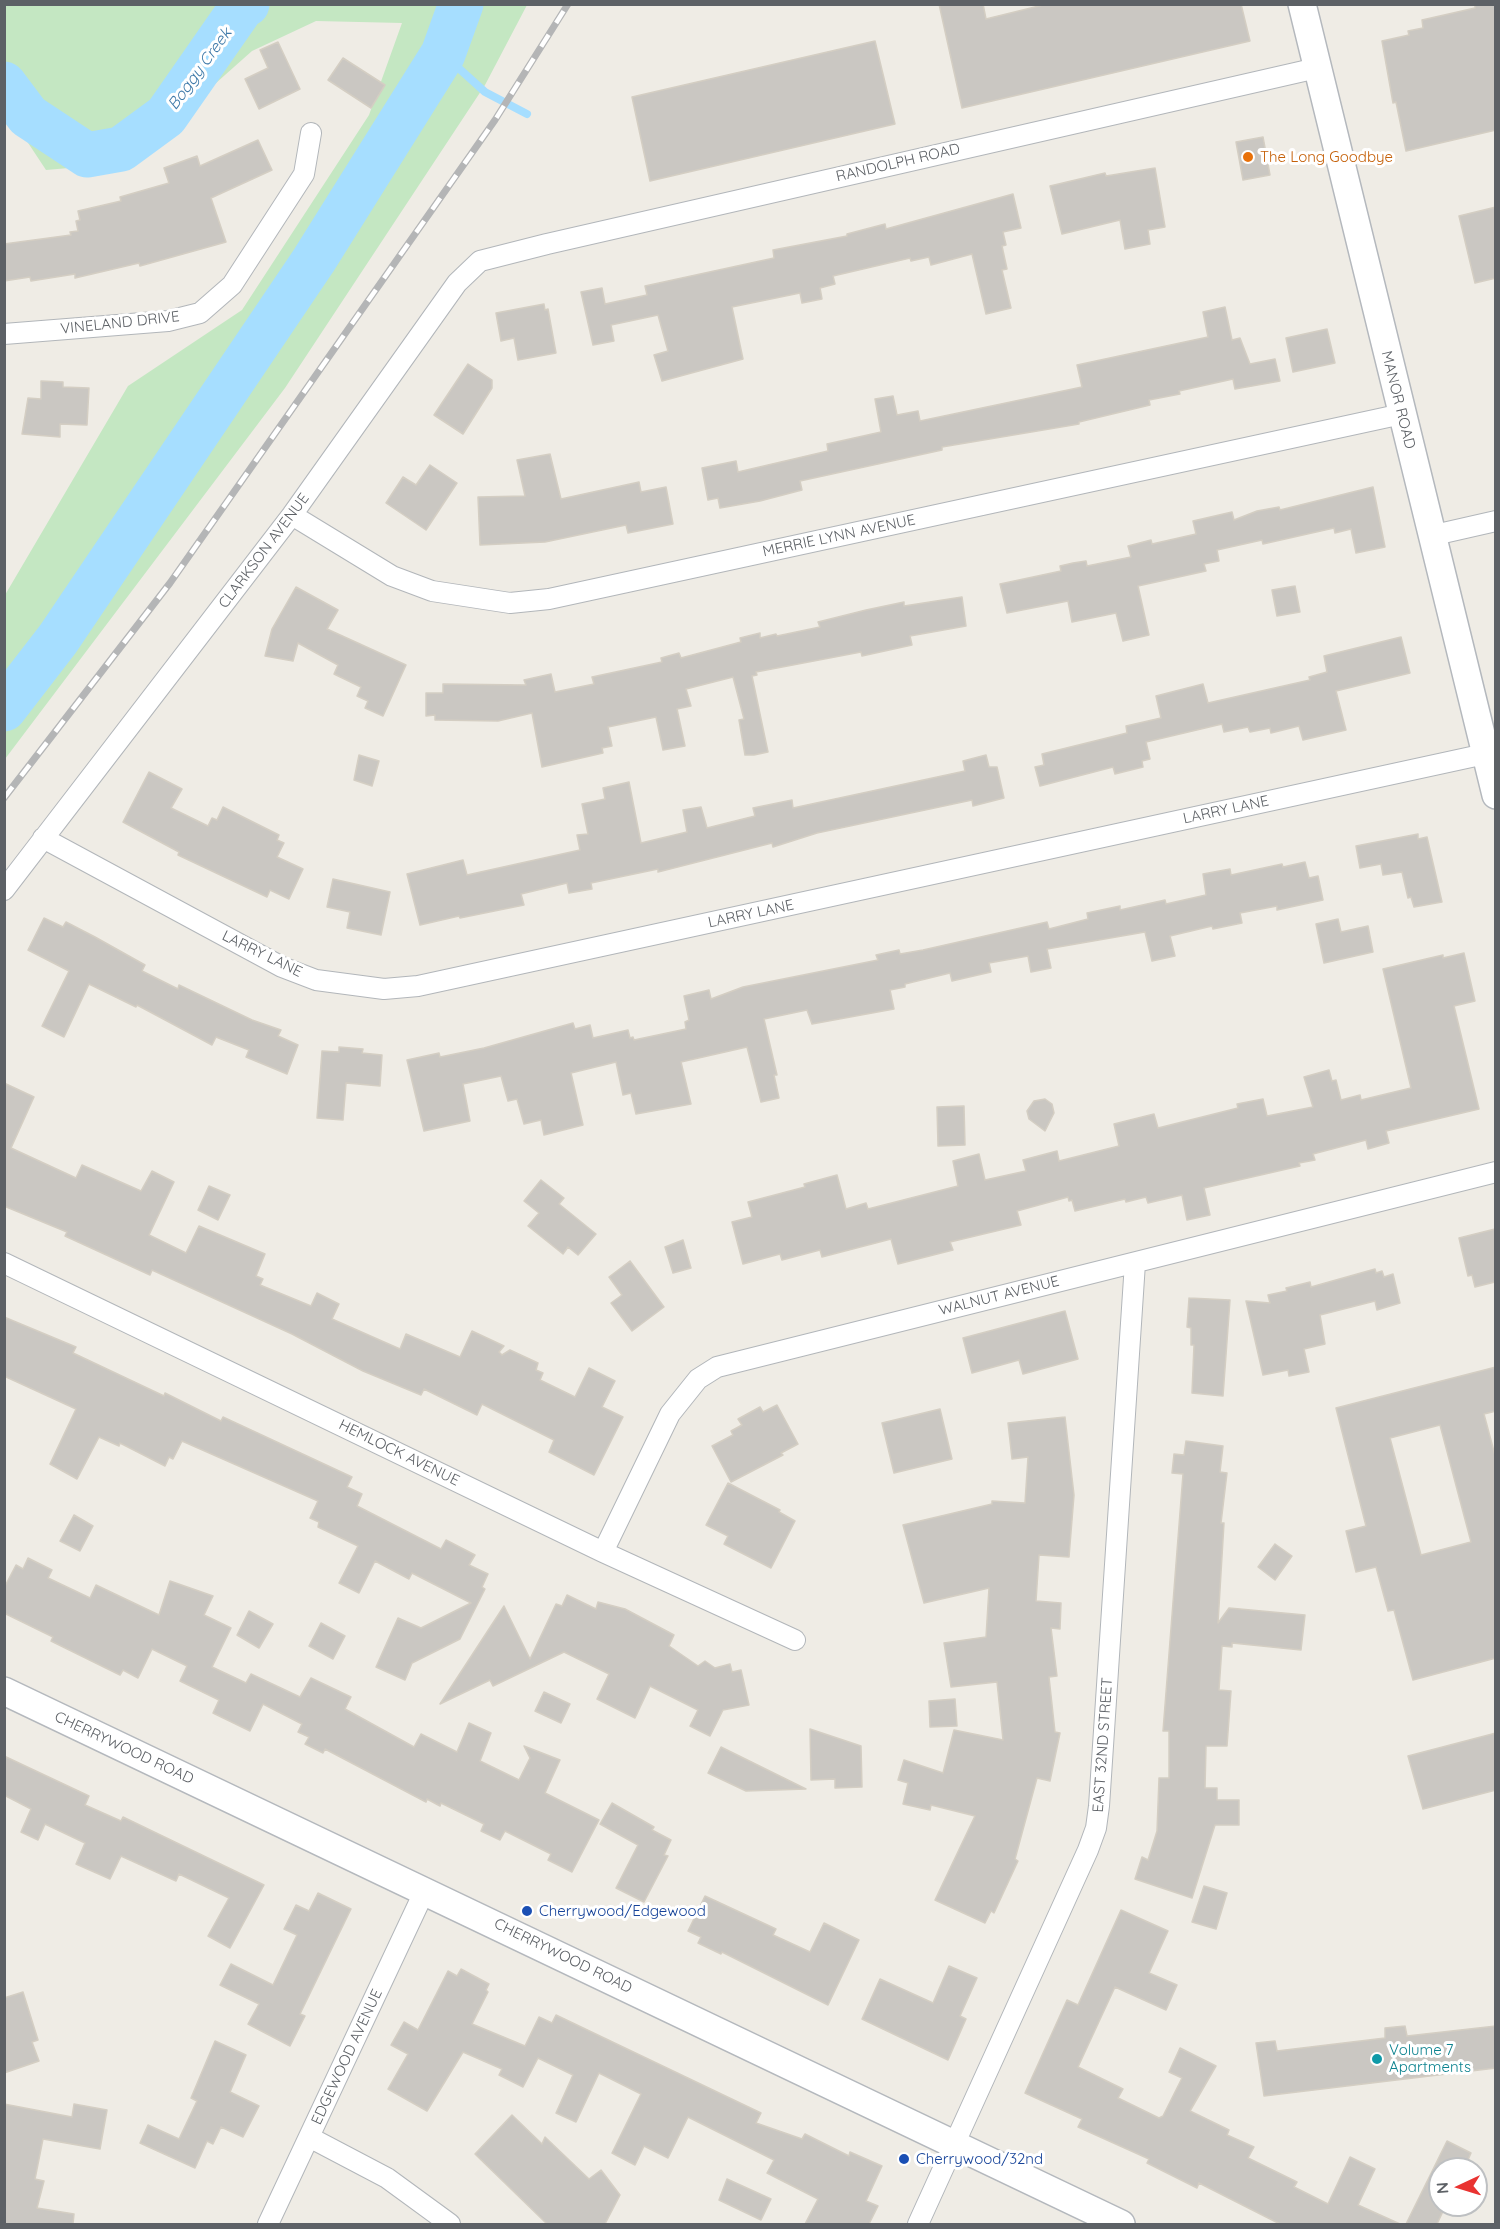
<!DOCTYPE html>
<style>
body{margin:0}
#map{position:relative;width:1500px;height:2229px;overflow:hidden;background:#efece5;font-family:Quicksand,sans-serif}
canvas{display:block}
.frame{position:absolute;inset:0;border:6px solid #5d6166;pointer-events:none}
.north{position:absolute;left:1428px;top:2157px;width:60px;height:60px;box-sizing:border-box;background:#fff;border:2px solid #bec0c2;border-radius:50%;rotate:266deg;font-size:16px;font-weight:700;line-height:24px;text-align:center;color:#5d6166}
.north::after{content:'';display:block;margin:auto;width:21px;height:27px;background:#e93331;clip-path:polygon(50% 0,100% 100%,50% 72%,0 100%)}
</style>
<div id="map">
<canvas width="1500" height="2229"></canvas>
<div class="frame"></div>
<div class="north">N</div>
</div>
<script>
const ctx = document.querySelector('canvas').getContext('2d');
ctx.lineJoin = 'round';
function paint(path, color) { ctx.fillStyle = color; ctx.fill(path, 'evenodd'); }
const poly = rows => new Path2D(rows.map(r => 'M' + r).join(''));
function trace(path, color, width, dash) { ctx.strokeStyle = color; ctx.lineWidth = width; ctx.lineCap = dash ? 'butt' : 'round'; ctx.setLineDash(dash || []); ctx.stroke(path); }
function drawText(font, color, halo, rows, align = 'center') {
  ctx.font = font + ' Quicksand,sans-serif'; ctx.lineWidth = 6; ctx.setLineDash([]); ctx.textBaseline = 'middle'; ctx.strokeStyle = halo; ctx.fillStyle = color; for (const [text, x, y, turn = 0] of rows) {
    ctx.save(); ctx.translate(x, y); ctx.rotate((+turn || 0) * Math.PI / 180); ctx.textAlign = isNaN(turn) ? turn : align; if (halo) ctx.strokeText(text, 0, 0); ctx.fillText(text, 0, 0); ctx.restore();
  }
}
paint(poly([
 [5,5,527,5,485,85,285,388,5,759,5,595,128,386,242,310,369,115,402,23,316,21,252,51,126,163,46,170,5,108]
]), '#c4e7c2');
trace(poly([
 [443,54,485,92,527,114]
]), '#a6deff', 8);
trace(poly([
 [4,84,28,116,87,155,121,149,166,116,242,7,247,4],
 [4,709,58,639,314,260,443,54,461,4]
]), '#a6deff', 45);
const building = poly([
 [939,4,983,4,986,19,1047,4,1241,4,1250,41,962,108,939,4],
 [1475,4,1496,4,1496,130,1406,151,1396,102,1393,103,1382,41,1409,35,1408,31,1423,28,1422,20,1475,8,1475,4],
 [875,41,895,124,650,181,632,97,875,41],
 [278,42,300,89,259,109,245,79,268,68,260,50,278,42],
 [343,58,385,85,371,108,328,80,343,58],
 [1263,137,1270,175,1243,180,1236,142,1263,137],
 [258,140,272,170,211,198,226,242,140,266,139,263,75,278,75,274,31,281,30,277,4,281,4,244,71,235,70,232,78,231,76,221,80,220,78,211,121,201,120,197,169,183,164,168,197,156,200,166,258,140],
 [1155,168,1165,227,1148,230,1150,244,1125,249,1120,220,1062,234,1050,186,1105,173,1106,176,1155,168],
 [1013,194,1021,228,1003,232,1006,245,1002,246,1007,269,1002,270,1011,308,986,314,972,254,931,265,929,257,911,261,910,258,833,276,835,284,820,288,822,299,802,303,800,293,732,307,743,359,662,381,654,355,668,351,658,315,611,325,614,341,593,345,581,292,602,288,605,304,647,295,645,286,774,258,773,250,847,236,847,234,885,224,886,229,1013,194],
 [1496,207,1496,278,1475,283,1459,216,1496,207],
 [544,304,545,310,548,309,556,353,518,360,514,338,501,341,496,313,544,304],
 [1225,307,1232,340,1240,338,1250,364,1275,359,1280,381,1235,389,1233,379,1179,391,1180,394,1149,400,1150,405,1079,422,1079,424,942,447,942,450,800,481,802,490,760,501,720,508,718,498,708,500,702,468,736,461,738,472,828,451,827,444,881,432,875,399,893,396,897,415,918,411,920,421,1082,387,1077,365,1208,337,1203,312,1225,307],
 [1327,329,1335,363,1293,372,1286,338,1327,329],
 [468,364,492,380,492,388,463,434,434,415,468,364],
 [41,381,63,382,63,387,89,388,87,425,60,424,60,437,22,434,28,398,41,399,41,381],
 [550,454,561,499,639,482,641,492,666,487,673,524,628,533,626,525,545,542,480,545,478,497,525,496,517,460,550,454],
 [430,465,457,483,426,530,386,503,403,477,416,485,430,465],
 [1373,487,1385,547,1356,553,1351,529,1335,533,1334,528,1263,544,1262,540,1217,550,1219,561,1204,564,1206,571,1138,586,1149,635,1123,641,1116,613,1072,622,1068,601,1007,613,1000,584,1061,571,1060,566,1073,563,1086,561,1087,566,1131,557,1128,546,1151,540,1152,544,1196,534,1193,521,1232,512,1234,520,1257,511,1279,507,1280,510,1373,487],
 [1295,586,1300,612,1277,616,1272,590,1295,586],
 [296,587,338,610,327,629,406,665,383,716,365,708,368,701,357,696,361,687,334,674,338,665,298,643,293,661,265,656,272,629,296,587],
 [962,597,966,626,910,636,912,645,862,656,861,652,756,672,757,675,752,676,768,752,754,755,745,755,739,720,744,719,733,677,686,689,691,706,677,709,685,746,663,750,656,717,608,727,612,746,602,748,603,753,542,767,532,713,498,721,435,720,435,715,426,716,426,693,443,693,443,684,526,685,524,680,551,674,555,692,594,684,592,677,662,662,661,658,679,653,681,658,741,642,740,638,760,633,760,638,776,634,777,636,820,627,818,622,866,610,904,602,904,606,962,597],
 [1401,637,1410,673,1336,691,1346,730,1303,740,1299,726,1271,733,1270,728,1250,732,1248,727,1224,732,1222,724,1146,742,1150,759,1142,761,1143,767,1115,774,1113,767,1040,786,1035,767,1044,765,1042,754,1127,733,1126,726,1161,718,1156,696,1203,684,1208,703,1310,680,1309,677,1327,672,1324,656,1401,637],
 [359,755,379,761,372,786,354,780,359,755],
 [986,755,989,767,997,767,1004,798,973,806,972,800,817,833,773,847,772,843,658,872,658,869,591,883,592,889,569,893,567,883,521,894,524,905,460,918,459,916,420,925,407,874,463,860,467,875,580,850,577,835,588,834,582,804,605,799,603,788,629,782,641,843,687,832,683,810,701,807,707,828,755,816,753,808,792,800,793,808,965,771,963,761,986,755],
 [149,772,182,789,171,808,208,826,212,818,217,820,223,807,279,835,277,840,284,843,277,857,303,869,289,899,270,890,267,897,178,855,179,852,123,822,149,772],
 [1418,834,1418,839,1427,837,1442,902,1414,907,1411,897,1408,898,1402,872,1383,875,1381,864,1360,868,1356,846,1418,834],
 [1305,862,1309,878,1318,876,1323,900,1277,910,1277,906,1240,913,1242,923,1213,929,1212,926,1170,936,1175,956,1152,961,1145,932,1047,949,1051,968,1031,972,1028,956,989,963,991,972,952,981,950,973,905,984,905,987,890,990,894,1009,812,1024,807,1010,764,1019,777,1075,774,1075,779,1098,761,1102,747,1047,681,1062,691,1104,636,1114,631,1093,623,1095,616,1062,571,1073,583,1125,544,1135,541,1120,524,1124,517,1099,508,1101,501,1076,463,1084,470,1121,424,1131,407,1060,439,1053,440,1057,484,1048,573,1023,575,1029,590,1025,593,1038,628,1030,630,1038,633,1037,634,1040,686,1029,685,1022,689,1020,684,996,709,990,711,999,743,987,878,960,876,955,899,950,900,954,923,950,1047,922,1049,929,1088,919,1087,913,1120,906,1120,910,1165,900,1166,904,1206,895,1203,874,1230,869,1231,875,1282,864,1283,867,1305,862],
 [333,879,390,892,381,935,347,928,350,912,327,907,333,879],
 [44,918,63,927,66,922,95,937,145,965,142,971,178,989,179,985,252,1020,281,1030,278,1036,298,1045,287,1074,246,1057,249,1050,216,1037,212,1045,137,1005,136,1007,89,984,64,1037,42,1026,69,971,28,950,44,918],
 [1338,919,1341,932,1368,926,1373,952,1324,963,1316,924,1338,919],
 [1464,953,1475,1001,1454,1006,1479,1109,1386,1131,1389,1143,1368,1149,1366,1140,1313,1154,1315,1160,1299,1163,1300,1166,1204,1188,1210,1215,1187,1220,1182,1195,1148,1203,1146,1197,1126,1202,1125,1199,1075,1211,1072,1200,1069,1201,1068,1197,1017,1211,1021,1225,950,1242,953,1250,898,1264,891,1239,822,1257,820,1250,782,1260,780,1254,743,1264,732,1222,752,1217,748,1202,805,1187,804,1184,837,1175,846,1209,866,1203,868,1209,958,1186,953,1161,979,1154,985,1180,1026,1171,1023,1160,1057,1151,1059,1161,1119,1146,1114,1124,1154,1114,1158,1128,1238,1108,1237,1104,1263,1099,1267,1116,1313,1107,1304,1077,1329,1070,1332,1081,1336,1080,1341,1100,1360,1095,1361,1100,1411,1088,1383,969,1443,955,1443,958,1464,953],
 [339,1047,363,1049,362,1053,382,1055,380,1086,346,1083,343,1120,317,1118,322,1051,339,1052,339,1047],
 [4,1083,34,1097,11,1148,76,1178,82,1165,141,1191,152,1171,174,1182,149,1235,186,1253,199,1226,265,1254,256,1276,263,1279,260,1285,311,1306,317,1293,339,1304,332,1319,400,1349,406,1334,460,1357,472,1331,504,1346,499,1352,502,1355,510,1350,538,1363,536,1370,543,1373,540,1380,575,1397,589,1368,615,1381,602,1407,623,1417,594,1475,549,1452,554,1440,482,1404,477,1415,424,1389,421,1395,363,1371,292,1334,152,1270,150,1275,65,1236,67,1232,4,1206,4,1083],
 [1045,1099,1052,1104,1054,1113,1045,1131,1029,1119,1027,1111,1034,1101,1045,1099],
 [964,1106,965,1145,938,1146,937,1107,964,1106],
 [541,1180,564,1198,559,1204,596,1234,578,1255,568,1247,563,1254,528,1226,539,1213,524,1201,541,1180],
 [209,1186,230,1195,218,1220,198,1210,209,1186],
 [1495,1229,1495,1282,1475,1287,1472,1275,1468,1276,1459,1238,1495,1229],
 [683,1240,691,1268,673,1273,665,1247,683,1240],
 [630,1261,664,1307,632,1331,611,1303,622,1295,609,1277,630,1261],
 [1375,1269,1376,1273,1382,1271,1384,1277,1393,1274,1400,1303,1377,1310,1375,1301,1320,1315,1325,1344,1304,1349,1309,1372,1289,1376,1288,1370,1263,1375,1246,1301,1270,1303,1268,1295,1287,1291,1286,1288,1310,1282,1311,1287,1375,1269],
 [1189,1298,1230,1300,1223,1396,1192,1393,1194,1345,1191,1345,1191,1328,1187,1327,1189,1298],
 [1065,1311,1078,1359,1023,1374,1019,1360,972,1373,963,1338,1065,1311],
 [4,1317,76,1347,73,1353,164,1396,165,1393,221,1421,223,1417,352,1477,347,1487,362,1494,357,1506,441,1549,446,1540,475,1555,469,1565,488,1574,482,1587,485,1589,460,1639,412,1663,405,1680,376,1667,398,1618,421,1628,471,1603,412,1573,409,1579,375,1561,359,1593,339,1583,358,1546,318,1527,319,1522,310,1518,318,1501,182,1441,173,1459,169,1457,165,1466,120,1443,119,1446,99,1437,77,1479,50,1464,76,1409,4,1376,4,1317],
 [1496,1367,1496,1411,1484,1414,1496,1459,1496,1658,1413,1680,1394,1610,1388,1611,1376,1567,1356,1572,1346,1531,1366,1526,1336,1408,1496,1367],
 [1440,1425,1471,1542,1421,1555,1390,1438,1440,1425],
 [777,1405,798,1444,781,1453,783,1455,731,1482,712,1446,733,1435,731,1431,742,1425,738,1419,760,1407,763,1412,777,1405],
 [940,1409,952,1459,894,1473,882,1423,940,1409],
 [1065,1417,1074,1495,1069,1557,1039,1555,1036,1601,1061,1603,1060,1629,1051,1628,1057,1676,1049,1677,1055,1732,1060,1733,1050,1781,1037,1778,1015,1859,1018,1861,994,1913,991,1911,985,1923,935,1900,975,1816,931,1805,930,1810,903,1804,908,1783,898,1780,904,1760,943,1773,954,1730,1003,1740,997,1682,951,1687,944,1643,986,1637,989,1588,924,1603,903,1525,992,1504,992,1501,1025,1503,1028,1457,1012,1459,1008,1423,1065,1417],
 [1186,1441,1223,1446,1220,1472,1227,1473,1221,1523,1224,1523,1218,1623,1229,1608,1305,1615,1301,1650,1232,1643,1232,1647,1222,1646,1219,1690,1231,1691,1227,1746,1206,1746,1205,1788,1217,1788,1217,1800,1239,1800,1239,1825,1215,1825,1192,1898,1135,1879,1142,1857,1148,1860,1157,1831,1159,1778,1169,1778,1169,1731,1163,1731,1183,1474,1172,1473,1174,1454,1184,1455,1186,1441],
 [728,1483,780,1510,779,1512,795,1521,771,1568,724,1544,728,1536,706,1525,728,1483],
 [74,1515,93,1526,80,1551,60,1541,74,1515],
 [1275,1544,1292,1556,1275,1580,1258,1567,1275,1544],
 [28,1558,52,1570,48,1578,90,1598,96,1585,159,1615,170,1581,213,1596,204,1615,231,1628,212,1667,246,1683,251,1674,300,1697,311,1678,351,1697,345,1709,414,1747,421,1734,457,1752,469,1723,491,1733,480,1761,519,1780,530,1758,524,1746,560,1760,545,1793,599,1820,572,1872,548,1860,551,1854,505,1831,500,1840,481,1831,484,1824,441,1803,440,1806,427,1799,426,1802,325,1749,323,1753,305,1744,309,1737,298,1732,302,1724,263,1704,250,1731,213,1713,219,1700,180,1681,187,1666,152,1649,138,1678,123,1670,120,1675,51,1641,53,1637,4,1613,4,1588,16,1565,23,1569,28,1558],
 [567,1595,596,1609,598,1602,625,1609,674,1635,669,1646,698,1666,705,1661,715,1668,730,1664,732,1672,741,1670,749,1705,723,1710,710,1736,690,1726,698,1710,650,1686,635,1718,597,1699,609,1674,564,1652,493,1686,490,1680,440,1704,504,1606,530,1659,556,1604,562,1606,567,1595],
 [249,1611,273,1624,259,1648,237,1635,249,1611],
 [321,1623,345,1636,333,1659,309,1646,321,1623],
 [544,1692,570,1704,561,1723,535,1711,544,1692],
 [955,1699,957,1726,930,1727,929,1701,955,1699],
 [810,1729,861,1746,862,1787,835,1788,835,1779,811,1780,810,1729],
 [1496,1733,1496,1790,1423,1809,1408,1756,1496,1733],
 [721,1747,806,1789,746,1791,708,1773,721,1747],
 [4,1756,89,1796,85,1805,121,1821,123,1817,264,1885,230,1948,208,1936,229,1898,179,1874,176,1881,121,1856,110,1879,76,1864,85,1843,45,1824,38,1840,21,1832,31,1809,4,1795,4,1756],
 [612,1803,654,1827,652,1830,671,1840,664,1855,668,1856,644,1902,616,1888,638,1845,600,1824,612,1803],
 [1204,1886,1227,1893,1216,1929,1192,1922,1204,1886],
 [318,1893,351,1909,300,2014,305,2016,290,2046,248,2024,259,2004,220,1985,231,1964,273,1985,297,1935,284,1929,296,1905,309,1911,318,1893],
 [705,1896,776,1929,773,1935,810,1952,824,1923,859,1940,828,2005,722,1952,721,1954,698,1943,701,1937,688,1931,705,1896],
 [1121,1910,1168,1931,1149,1973,1177,1985,1166,2010,1115,1987,1078,2067,1123,2089,1118,2098,1159,2118,1163,2116,1182,2078,1169,2072,1180,2048,1216,2066,1190,2111,1229,2130,1227,2135,1254,2147,1248,2158,1297,2182,1294,2187,1328,2204,1350,2157,1375,2169,1358,2205,1400,2224,1280,2224,1199,2183,1197,2188,1147,2163,1149,2159,1078,2127,1082,2119,1025,2093,1067,2000,1078,2005,1121,1910],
 [949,1966,977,1978,960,2016,966,2019,948,2060,862,2019,880,1979,933,2003,949,1966],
 [461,1969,489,1984,486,1990,488,1992,472,2024,525,2046,539,2017,552,2023,556,2015,761,2113,756,2123,802,2139,805,2134,849,2156,850,2152,882,2166,866,2201,878,2206,869,2224,805,2224,818,2199,767,2173,774,2160,688,2117,668,2158,644,2146,635,2165,612,2153,641,2094,599,2073,576,2122,556,2113,573,2075,538,2058,523,2087,499,2075,502,2069,463,2052,427,2111,388,2089,408,2054,391,2045,404,2022,418,2030,448,1971,457,1976,461,1969],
 [23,1992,38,2040,32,2042,39,2061,4,2073,4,1998,23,1992],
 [1405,2026,1407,2036,1496,2026,1496,2068,1264,2096,1256,2043,1275,2041,1277,2051,1385,2038,1385,2028,1405,2026],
 [215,2041,246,2055,230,2092,259,2106,243,2137,221,2127,213,2144,207,2141,195,2168,140,2143,148,2125,179,2139,197,2101,191,2098,215,2041],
 [4,2104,72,2117,74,2104,107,2110,100,2149,43,2139,35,2179,44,2181,37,2208,74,2214,73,2224,4,2224,4,2104],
 [512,2115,542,2144,545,2137,589,2179,601,2170,620,2195,605,2224,547,2224,475,2154,512,2115],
 [1447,2141,1471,2153,1464,2169,1440,2169,1440,2205,1446,2205,1437,2224,1406,2224,1447,2141],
 [727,2179,771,2199,761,2220,719,2200,727,2179]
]);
paint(building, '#cac7c2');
trace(building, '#d4cec3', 1.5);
const street = poly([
 [4,334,168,321,200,313,232,285,304,174,311,133],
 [292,515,392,576,432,591,510,603,549,599,1402,414],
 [1430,536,1496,521],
 [43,838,282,967,316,980,384,989,418,986,1485,754],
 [4,890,292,515,457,283,480,261,547,244,1317,68],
 [4,1263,603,1552,795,1640],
 [603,1552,670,1414,698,1379,717,1367,1496,1172],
 [309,2137,387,2178,450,2224],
 [268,2224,425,1890],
 [918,2224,1088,1850,1096,1828,1099,1806,1135,1263]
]);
const secondary = poly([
 [1302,4,1496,795],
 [4,1691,1121,2224]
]);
trace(street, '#b2b6ba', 22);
trace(secondary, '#b4b8bd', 30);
trace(street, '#fff', 20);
trace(secondary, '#fff', 27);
const rail = poly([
 [4,798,170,583,495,120,568,4]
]);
trace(rail, '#b4b5b6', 7);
trace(rail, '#fff', 4.5, [14]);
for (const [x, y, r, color] of [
 [1248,157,6,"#e8710a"],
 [527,1911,6,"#1a4fb4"],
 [1377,2059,6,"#0f9aa8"],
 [904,2159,6,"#1a4fb4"]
]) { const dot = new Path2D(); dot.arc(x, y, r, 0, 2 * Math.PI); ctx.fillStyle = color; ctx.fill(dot); trace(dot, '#fff', 2); }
drawText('15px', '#c56008', '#fff', [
 ["The Long Goodbye",1260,157]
], 'left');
drawText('15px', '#5d6166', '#fff', [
 ["RANDOLPH ROAD",898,163,-13],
 ["VINELAND DRIVE",120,323,-6],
 ["MANOR ROAD",1398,400,76],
 ["MERRIE LYNN AVENUE",839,536,-12],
 ["CLARKSON AVENUE",264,551,-53],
 ["LARRY LANE",1226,810,-12],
 ["LARRY LANE",751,914,-12],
 ["LARRY LANE",262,954,26],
 ["WALNUT AVENUE",999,1296,-14],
 ["HEMLOCK AVENUE",399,1453,26],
 ["EAST 32ND STREET",1103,1745,-86],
 ["CHERRYWOOD ROAD",124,1748,25],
 ["CHERRYWOOD ROAD",563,1956,26],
 ["EDGEWOOD AVENUE",347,2057,-65]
]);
drawText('15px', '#164399', '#fff', [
 ["Cherrywood/Edgewood",539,1911],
 ["Cherrywood/32nd",916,2159]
], 'left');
drawText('15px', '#0d838f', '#fff', [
 ["Volume 7",1389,2050],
 ["Apartments",1389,2067]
], 'left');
drawText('italic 16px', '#3f7aa9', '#fff', [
 ["Boggy Creek",200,69,-54]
]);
</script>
